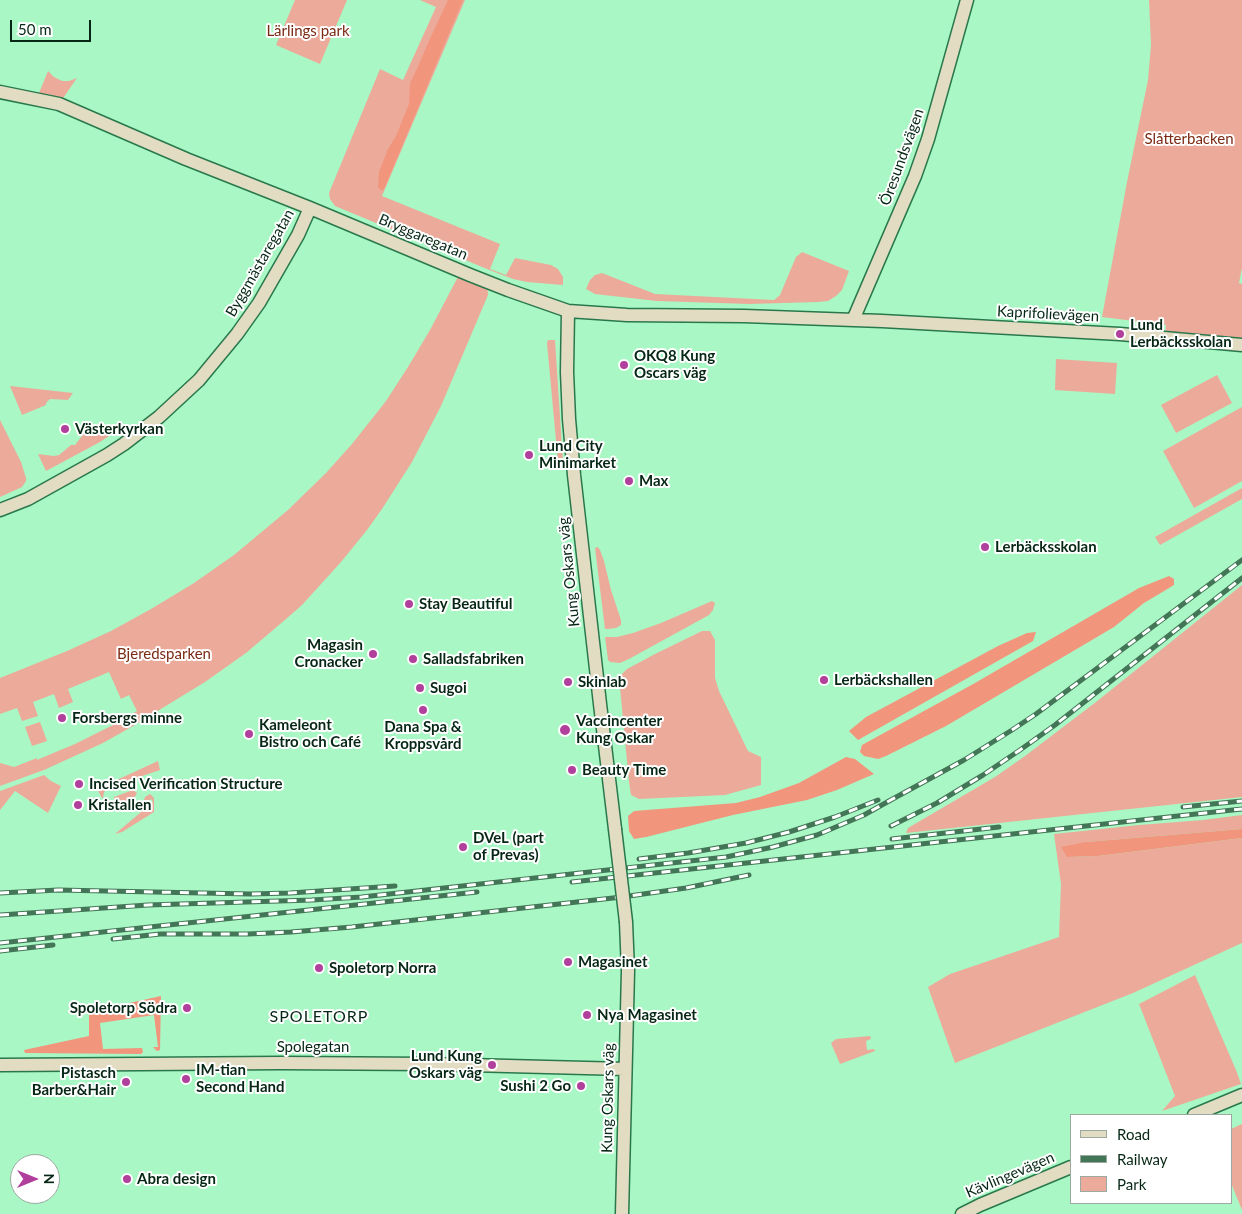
<!DOCTYPE html>
<meta charset="utf-8">
<style>
body{margin:0}
#map{position:relative;width:1242px;height:1214px;overflow:hidden;background:#a9f7c4;font-family:Lato,sans-serif}
canvas{display:block}
.legend{position:absolute;left:1070px;top:1114px;width:162px;height:90px;box-sizing:border-box;background:#fff;border:1px solid #9ba9a1;margin:0;padding:6px 9px;list-style:none;font-size:15px;color:#062715}
.legend li{display:flex;align-items:center;gap:10px;height:25px}
.legend b{width:25px;border:1px solid #9ba9a1}
.north{position:absolute;left:10px;top:1154px;width:50px;height:50px;box-sizing:border-box;background:#fff;border:1px solid #9ba9a1;border-radius:50%;rotate:90deg;font-size:14px;font-weight:700;line-height:20px;text-align:center;color:#062715}
.north::after{content:'';display:block;margin:auto;width:18px;height:22px;background:#b0409c;clip-path:polygon(50% 0,100% 100%,50% 72%,0 100%)}
.scale{position:absolute;left:10px;top:20px;width:81px;height:22px;box-sizing:border-box;border:2px solid #062715;border-top:0;padding-left:6px;font-size:15px;line-height:18px;white-space:nowrap;color:#062715;-webkit-text-stroke:4px #fff;paint-order:stroke}
</style>
<div id="map">
<canvas width="1242" height="1214"></canvas>
<ul class="legend">
<li><b style="height:6px;background:#e2dcc2"></b>Road</li>
<li><b style="height:6px;background:#437557"></b>Railway</li>
<li><b style="height:14px;background:#ecab9a"></b>Park</li>
</ul>
<div class="north">N</div>
<div class="scale">50 m</div>
</div>
<script>
const ctx = document.querySelector('canvas').getContext('2d');
ctx.lineJoin = 'round';
function paint(path, color) { ctx.fillStyle = color; ctx.fill(path, 'evenodd'); }
const poly = rows => new Path2D(rows.map(r => 'M' + r).join(''));
function trace(path, color, width, dash) { ctx.strokeStyle = color; ctx.lineWidth = width; ctx.lineCap = dash ? 'butt' : 'round'; ctx.setLineDash(dash || []); ctx.stroke(path); }
function drawText(font, color, halo, rows, align = 'center') {
  ctx.font = font + ' Lato,sans-serif'; ctx.lineWidth = 4; ctx.setLineDash([]); ctx.textBaseline = 'middle'; ctx.strokeStyle = halo; ctx.fillStyle = color; for (const [text, x, y, turn = 0] of rows) {
    ctx.save(); ctx.translate(x, y); ctx.rotate((+turn || 0) * Math.PI / 180); ctx.textAlign = isNaN(turn) ? turn : align; if (halo) ctx.strokeText(text, 0, 0); ctx.fillText(text, 0, 0); ctx.restore();
  }
}
paint(poly([
 [295,0,347,0,320,64,276,45],
 [420,0,465,0,382,196,500,244,490,269,506,275,515,258,551,265,558,269,563,277,563,285,527,282,513,279,487,269,335,206,330,199,329,193,380,69,403,80,436,7],
 [1149,0,1242,0,1242,268,1239,283,1242,284,1242,345,1165,337,1166,325,1102,317,1127,182,1148,80,1151,45],
 [48,71,54,77,62,81,69,81,77,78,59,104,37,98],
 [802,252,849,271,842,290,836,296,828,301,818,302,749,304,657,301,595,294,586,289,590,280,595,275,602,273,655,294,774,300,780,295,796,257],
 [461,271,487,282,488,295,441,406,412,462,382,509,367,530,341,562,302,605,286,619,246,653,205,682,133,726,103,743,44,770,0,786,0,763,14,767,37,758,37,760,39,759,75,744,111,726,137,711,129,695,121,699,109,672,68,689,73,702,59,708,54,694,33,702,38,716,22,721,17,708,0,714,0,678,67,651,111,631,151,609,194,583,234,555,288,510,326,473,352,444,386,401,408,367,430,330],
 [548,340,555,340,563,462,558,462,547,343],
 [1056,359,1117,363,1115,394,1055,390],
 [1217,375,1232,403,1176,433,1161,405],
 [10,386,73,393,68,400,50,399,46,403,46,405,22,415],
 [1242,407,1242,481,1194,508,1163,451],
 [0,420,21,462,26,478,26,481,22,487,0,497],
 [107,425,115,432,100,442,46,471,38,454,54,456,59,455,71,445,75,445,85,432,96,432,99,434],
 [1242,488,1242,499,1160,545,1155,537],
 [598,547,600,550,604,561,611,590,621,620,621,625,616,628,608,629,605,629,595,548],
 [1242,585,1242,797,906,833,908,828,995,777,1025,756,1096,702],
 [712,601,715,603,713,610,709,615,629,659,620,663,610,662,608,660,605,637,617,637,633,633,661,623],
 [702,631,710,631,715,640,715,678,719,691,748,751,761,757,761,785,725,795,639,799,631,795,629,782,619,677,627,669,655,654],
 [40,722,47,741,32,746,25,727],
 [158,761,160,770,109,787,104,792,103,798,102,798,97,789],
 [44,775,51,781,61,786,48,813,15,791,0,810,0,791],
 [133,790,137,793,129,807,127,808,123,808,118,806,114,800,114,797],
 [150,794,154,798,154,812,122,832,115,834,153,802,151,799,142,806,145,797],
 [1242,815,1242,829,1086,842,1067,857,1098,856,1242,838,1242,943,1133,993,955,1063,928,987,950,974,1059,937,1061,884,1054,834,1139,825,1203,820],
 [1195,975,1236,1070,1241,1084,1162,1111,1175,1096,1139,1004],
 [870,1036,871,1039,866,1041,867,1050,874,1049,875,1051,840,1064,831,1043,836,1039],
 [1242,1124,1242,1210,1231,1183,1231,1129]
]), '#ecab9a');
paint(poly([
 [448,0,463,0,385,187,382,191,378,187,379,172,388,149,396,136,409,104,410,83,416,71,428,43],
 [1169,576,1174,579,1174,585,1144,603,1114,627,946,726,886,756,878,759,864,756,860,752,862,745,975,683,1139,588],
 [1036,632,1033,641,858,740,849,731,866,717,998,646,1027,633],
 [846,757,855,759,874,774,837,790,807,800,733,815,646,837,634,839,629,831,628,816,634,811,736,803,760,797,799,783],
 [1242,829,1242,838,1098,856,1067,857,1061,847,1086,842],
 [161,996,160,1050,157,1051,153,1047,158,1047,154,1015,100,1023,103,1049,142,1048,143,1052,141,1054,25,1053,24,1050,89,1036,89,1012]
]), '#f2957d');
const secondary = poly([
 [0,92,59,104,186,159,310,208,470,275,508,290,568,311,627,315,744,316,882,321,1120,334,1242,345],
 [568,311,567,372,569,419,574,475,600,704,615,829],
 [853,320,915,176,928,139,967,0],
 [0,510,28,499,107,455,124,444,159,417,199,380,237,334,259,303,298,235,310,208],
 [0,1065,281,1063,430,1064,625,1069],
 [1194,1115,1242,1095],
 [622,1214,628,971,626,922],
 [962,1214,980,1205,1071,1167]
]);
trace(secondary, '#29784c', 15);
trace(secondary, '#e2dcc2', 12);
const rail = poly([
 [1183,807,1242,801],
 [891,826,937,803,983,775,1020,750,1055,725,1242,578],
 [892,839,999,827],
 [639,859,688,853,746,843,789,832,835,817,878,800],
 [572,882,1242,809],
 [0,893,58,890,251,894,290,893,395,886],
 [0,915,148,905,312,900,362,897,726,857,773,847,817,835,864,815,889,801,964,760,1012,730,1036,714,1242,560],
 [113,939,160,934,248,934,291,932,352,927,622,897,686,888,749,875],
 [0,943,477,892],
 [0,951,53,945]
]);
trace(rail, '#437557', 5);
trace(rail, '#fff', 3, [9]);
const secondaryBridge = poly([
 [615,829,626,922]
]);
trace(secondaryBridge, '#29784c', 15, []);
trace(secondaryBridge, '#e2dcc2', 12);
for (const [x, y, r, color] of [
 [1120,334,5,"#b0409c"],
 [624,365,5,"#b0409c"],
 [65,429,5,"#b0409c"],
 [529,455,5,"#b0409c"],
 [629,481,5,"#b0409c"],
 [985,547,5,"#b0409c"],
 [409,604,5,"#b0409c"],
 [373,654,5,"#b0409c"],
 [413,659,5,"#b0409c"],
 [824,680,5,"#b0409c"],
 [568,682,5,"#b0409c"],
 [420,688,5,"#b0409c"],
 [423,710,5,"#b0409c"],
 [62,718,5,"#b0409c"],
 [565,730,6,"#b0409c"],
 [249,734,5,"#b0409c"],
 [572,770,5,"#b0409c"],
 [79,784,5,"#b0409c"],
 [78,805,5,"#b0409c"],
 [463,847,5,"#b0409c"],
 [568,962,5,"#b0409c"],
 [319,968,5,"#b0409c"],
 [187,1008,5,"#b0409c"],
 [587,1015,5,"#b0409c"],
 [492,1065,5,"#b0409c"],
 [186,1079,5,"#b0409c"],
 [126,1082,5,"#b0409c"],
 [581,1086,5,"#b0409c"],
 [127,1179,5,"#b0409c"]
]) { const dot = new Path2D(); dot.arc(x, y, r, 0, 2 * Math.PI); ctx.fillStyle = color; ctx.fill(dot); trace(dot, '#fff', 2); }
drawText('15px', '#7b2a14', '#fff', [
 ["Lärlings park",308,31],
 ["Slåtterbacken",1189,139],
 ["Bjeredsparken",164,654]
]);
drawText('15px', '#062715', '#fff', [
 ["Öresundsvägen",902,157,-70],
 ["Bryggaregatan",423,237,23],
 ["Byggmästaregatan",260,263,-60],
 ["Kaprifolievägen",1048,314,3],
 ["Kung Oskars väg",569,572,-96],
 ["Spolegatan",313,1047],
 ["Kung Oskars väg",608,1098,-89],
 ["Kävlingevägen",1010,1175,-23]
]);
drawText('bold 15px', '#062715', '#fff', [
 ["Lund",1130,325],
 ["Lerbäcksskolan",1130,342],
 ["OKQ8 Kung",634,356],
 ["Oscars väg",634,373],
 ["Västerkyrkan",75,429],
 ["Lund City",539,446],
 ["Minimarket",539,463],
 ["Max",639,481],
 ["Lerbäcksskolan",995,547],
 ["Stay Beautiful",419,604],
 ["Magasin",363,645,"right"],
 ["Cronacker",363,662,"right"],
 ["Salladsfabriken",423,659],
 ["Lerbäckshallen",834,680],
 ["Skinlab",578,682],
 ["Sugoi",430,688],
 ["Forsbergs minne",72,718],
 ["Vaccincenter",576,721],
 ["Kung Oskar",576,738],
 ["Kameleont",259,725],
 ["Bistro och Café",259,742],
 ["Dana Spa &",423,727,"center"],
 ["Kroppsvård",423,744,"center"],
 ["Beauty Time",582,770],
 ["Incised Verification Structure",89,784],
 ["Kristallen",88,805],
 ["DVeL (part",473,838],
 ["of Prevas)",473,855],
 ["Magasinet",578,962],
 ["Spoletorp Norra",329,968],
 ["Spoletorp Södra",177,1008,"right"],
 ["Nya Magasinet",597,1015],
 ["Lund Kung",482,1056,"right"],
 ["Oskars väg",482,1073,"right"],
 ["IM-tian",196,1070],
 ["Second Hand",196,1087],
 ["Pistasch",116,1073,"right"],
 ["Barber&Hair",116,1090,"right"],
 ["Sushi 2 Go",571,1086,"right"],
 ["Abra design",137,1179]
], 'left');
ctx.letterSpacing = '1px';
drawText('16px', '#062715', '#fff', [
 ["SPOLETORP",319,1017]
]);
ctx.letterSpacing = '0px';
</script>
